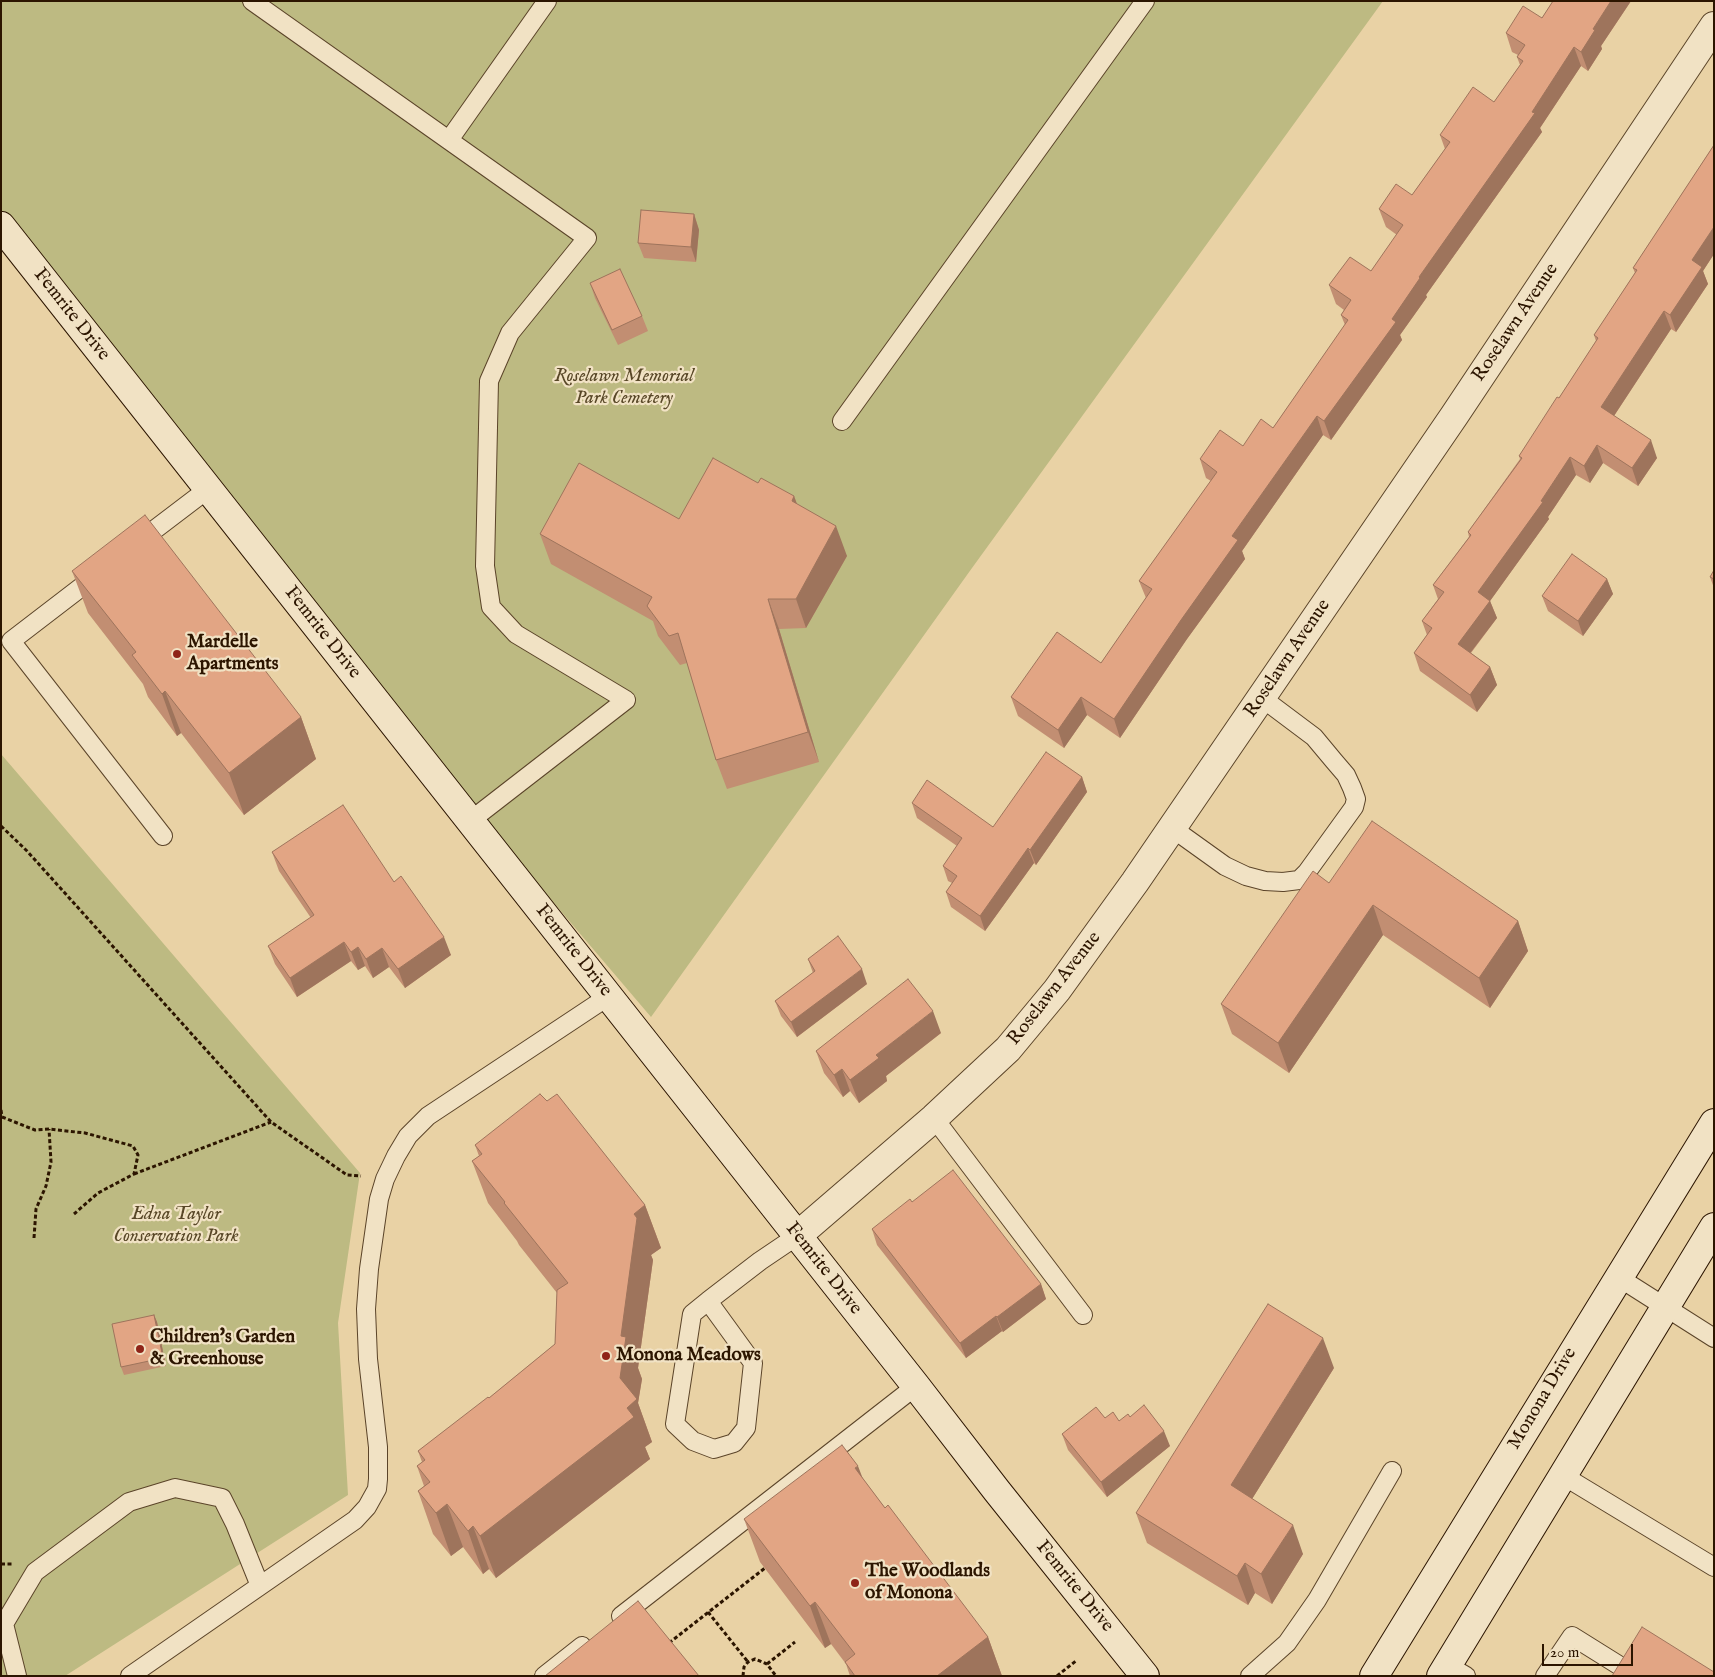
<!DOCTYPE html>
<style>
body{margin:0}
#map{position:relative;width:1715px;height:1677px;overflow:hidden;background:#e9d2a5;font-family:"IM FELL English",serif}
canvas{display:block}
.frame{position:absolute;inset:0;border:2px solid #2c1500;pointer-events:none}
.scale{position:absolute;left:1542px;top:1644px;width:91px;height:22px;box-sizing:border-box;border:2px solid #2c1500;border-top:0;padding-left:6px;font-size:15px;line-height:18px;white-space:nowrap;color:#2c1500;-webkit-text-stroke:4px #f1e2c4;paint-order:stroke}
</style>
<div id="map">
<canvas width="1715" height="1677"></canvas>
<div class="frame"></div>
<div class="scale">20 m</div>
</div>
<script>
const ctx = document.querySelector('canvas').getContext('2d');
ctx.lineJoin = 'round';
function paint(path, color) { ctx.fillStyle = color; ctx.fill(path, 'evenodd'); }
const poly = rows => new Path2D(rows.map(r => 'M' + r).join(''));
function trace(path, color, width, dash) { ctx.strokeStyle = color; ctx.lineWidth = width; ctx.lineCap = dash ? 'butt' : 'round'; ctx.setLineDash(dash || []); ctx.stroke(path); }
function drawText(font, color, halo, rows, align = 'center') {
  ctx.font = font + ' "IM FELL English",serif'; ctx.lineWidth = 4.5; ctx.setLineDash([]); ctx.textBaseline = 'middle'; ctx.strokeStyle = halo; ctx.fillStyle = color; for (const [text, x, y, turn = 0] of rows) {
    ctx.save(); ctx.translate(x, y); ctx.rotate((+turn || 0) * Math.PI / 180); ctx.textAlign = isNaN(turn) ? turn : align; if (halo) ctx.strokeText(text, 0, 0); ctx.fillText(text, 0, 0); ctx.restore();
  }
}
paint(poly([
 [1,1,1383,1,972,568,651,1017,295,599,1,226],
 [1,754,360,1173,338,1323,348,1495,65,1676,1,1676]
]), '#bdba82');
const lane = poly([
 [252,1,587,238,510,333,489,381,485,566,491,607,516,634,626,700,470,821],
 [449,140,547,1],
 [842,421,1145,1],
 [137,543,208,489],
 [97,575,11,641,163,836],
 [1172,828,1225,866,1246,876,1265,881,1283,882,1299,880,1307,872,1354,807,1356,799,1352,788,1346,775,1334,761,1314,737,1262,698],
 [934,1118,1083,1315],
 [1618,1277,1714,1338],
 [708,1301,753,1363,746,1428,734,1443,714,1449,693,1441,675,1424,692,1314,708,1301,760,1261,797,1236],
 [1562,1475,1714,1567],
 [621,1616,916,1386],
 [1447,1665,1466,1676],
 [17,1676,4,1624,35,1572,129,1502,175,1488,222,1498,235,1524,260,1586],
 [130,1676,355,1520,367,1507,377,1489,378,1479,378,1447,368,1359,366,1309,369,1269,379,1199,385,1179,396,1156,408,1136,428,1116,609,996],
 [544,1676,582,1646],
 [1250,1676,1287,1643,1317,1600,1392,1471],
 [1545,1676,1572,1636,1628,1671]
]);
const street = poly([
 [797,1236,934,1118,1008,1049,1057,990,1135,882,1454,416,1714,26]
]);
const secondary = poly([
 [1,226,916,1386,997,1491,1145,1676],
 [1374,1676,1714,1123],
 [1441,1676,1714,1227]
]);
trace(lane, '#5b4429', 20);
trace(street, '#5b4429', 30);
trace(secondary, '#2c1500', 30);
trace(poly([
 [1,826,27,851,271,1122,347,1175,361,1176],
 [1,1110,2,1117],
 [2,1117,35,1130,49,1129,85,1133,133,1146,138,1155,134,1174,98,1193,74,1214],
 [134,1174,271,1122],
 [34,1238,36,1209,46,1186,51,1162,49,1129],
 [1,1564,12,1564],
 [708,1612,748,1662],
 [669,1643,765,1568],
 [767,1664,795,1642],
 [743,1676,744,1667,748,1662,755,1659,767,1664,776,1676],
 [1057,1676,1077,1660]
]), '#2c1500', 3, [4, 2.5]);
trace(lane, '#f1e2c4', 18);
trace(street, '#f1e2c4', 28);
trace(secondary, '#f1e2c4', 28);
paint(poly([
 [1553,1,1631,1,1601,46,1602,49,1588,71,1581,66,1540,128,1542,132,1426,295,1427,297,1400,335,1402,340,1331,440,1323,435,1242,551,1245,559,1187,639,1120,738,1087,715,1064,748,1018,716,1011,697,1101,663,1146,598,1139,581,1211,481,1206,478,1200,459,1243,446,1273,428,1345,325,1341,315,1344,310,1336,304,1329,285,1371,271,1397,235,1386,227,1379,209,1412,195,1445,149,1440,135,1494,102,1520,65,1517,57,1518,55,1512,52,1506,33,1542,18],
 [1714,145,1714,254,1703,271,1708,284,1676,332,1671,329,1614,416,1657,458,1638,486,1603,463,1590,483,1576,475,1548,517,1549,519,1490,601,1497,618,1471,653,1490,667,1497,685,1477,712,1420,671,1414,653,1427,635,1422,621,1438,599,1433,585,1469,537,1468,532,1520,459,1519,456,1559,398,1596,341,1594,335,1635,273,1633,268],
 [694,214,699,230,696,262,644,258,638,243],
 [590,283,642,316,648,331,618,345,595,298],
 [758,483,794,496,797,504,847,556,806,628,779,629,819,762,727,789,716,760,687,663,680,665,658,636,653,621,551,564,540,534,679,519],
 [1714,570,1714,588,1710,577],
 [72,571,301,717,316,759,244,815,181,733,177,736,148,697,143,684,88,613],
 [1607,579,1613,594,1583,636,1548,611,1542,596],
 [1082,777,1087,792,1036,865,1034,863,985,931,951,907,946,892,952,883,948,881,943,866,957,846,917,818,912,803,993,827],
 [272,852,394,882,451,955,405,988,389,967,373,978,365,966,358,970,351,961,297,997,275,964,268,946,311,918,279,871],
 [1329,883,1518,921,1528,951,1490,1008,1383,935,1289,1073,1232,1034,1221,1004],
 [808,959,867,984,797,1037,781,1016,775,1001,813,973],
 [941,1033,886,1076,887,1081,859,1103,850,1091,843,1097,824,1073,816,1051],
 [547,1101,645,1205,661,1248,651,1255,653,1260,638,1368,642,1379,638,1403,652,1442,645,1447,650,1459,496,1578,489,1569,483,1574,463,1547,451,1556,433,1534,418,1491,424,1486,417,1466,422,1462,418,1451,489,1398,555,1344,557,1293,519,1245,517,1241,488,1203,472,1161,479,1156,475,1145],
 [912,1202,1041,1284,1046,1299,1003,1332,1002,1331,966,1358,877,1245,872,1229],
 [154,1315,157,1322,166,1366,124,1375,121,1367],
 [1334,1368,1252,1499,1303,1554,1272,1604,1255,1593,1248,1605,1147,1543,1136,1513],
 [1130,1417,1170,1446,1107,1497,1068,1450,1062,1434,1105,1418,1119,1421],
 [863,1479,885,1508,988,1637,1002,1676,850,1676,846,1664,831,1644,825,1648,760,1562,744,1519]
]), '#c28e72');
paint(poly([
 [1611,1,1631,1,1601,46,1602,49,1588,71,1581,52,1593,29],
 [1574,47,1581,66,1540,128,1542,132,1426,295,1427,297,1400,335,1402,340,1331,440,1324,421,1419,277,1532,112],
 [694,214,699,230,696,262,691,247],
 [1714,227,1714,254,1703,271,1708,284,1676,332,1670,315,1692,260],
 [1664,311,1671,329,1608,425,1601,407],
 [1317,416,1323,435,1242,551,1245,559,1187,639,1120,738,1114,719,1232,536],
 [1651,440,1657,458,1638,486,1632,468],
 [1597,445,1603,463,1590,483,1584,466],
 [1570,457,1576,475,1548,517,1549,519,1490,601,1497,618,1464,661,1458,644,1478,592,1541,501],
 [794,496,805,526,792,501],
 [836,526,847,556,806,628,796,599],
 [1607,579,1613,594,1583,636,1578,621],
 [768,599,779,629,819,762,808,732],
 [1490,667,1497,685,1477,712,1470,695],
 [165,691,181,733,177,736,162,694],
 [1081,697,1087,715,1064,748,1058,730],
 [301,717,316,759,244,815,229,773],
 [1082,777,1087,792,1036,865,1030,850],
 [1028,848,1034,863,985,931,980,916],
 [1373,905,1383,935,1289,1073,1278,1043],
 [1518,921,1528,951,1490,1008,1479,978],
 [444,937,451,955,405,988,398,969],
 [344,942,351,961,297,997,290,978],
 [358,947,365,966,358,970,351,952],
 [382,948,389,967,373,978,366,959],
 [862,969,867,984,797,1037,791,1022],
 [933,1011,941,1033,886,1076,887,1081,859,1103,850,1080,876,1055],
 [842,1069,850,1091,843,1097,834,1075],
 [645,1205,661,1248,651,1255,653,1260,638,1368,642,1379,638,1403,652,1442,645,1447,650,1459,496,1578,480,1536,620,1378,621,1336,634,1214],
 [1041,1284,1046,1299,1003,1332,997,1317],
 [154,1315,157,1322,166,1366,163,1358],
 [996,1316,1002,1331,966,1358,960,1343],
 [1323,1338,1334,1368,1242,1515,1231,1485],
 [1164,1431,1170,1446,1107,1497,1101,1482],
 [858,1466,874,1508,855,1468],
 [447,1504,463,1547,451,1556,436,1513],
 [1293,1525,1303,1554,1272,1604,1261,1574],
 [473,1526,489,1569,483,1574,468,1531],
 [1245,1563,1255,1593,1248,1605,1237,1576],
 [815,1602,831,1644,825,1648,810,1606],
 [988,1637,1002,1676,937,1676]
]), '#9e745c');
const building = poly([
 [1553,1,1611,1,1593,29,1595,30,1581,52,1574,47,1532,112,1535,113,1419,277,1420,278,1392,319,1396,322,1324,421,1317,416,1232,536,1238,540,1181,620,1114,719,1081,697,1058,730,1011,697,1057,632,1101,663,1152,589,1139,581,1217,472,1200,459,1220,430,1243,446,1261,419,1273,428,1348,320,1341,315,1351,300,1329,285,1350,257,1371,271,1403,225,1379,209,1396,184,1412,195,1450,142,1440,135,1473,87,1494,102,1523,61,1517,57,1525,45,1506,33,1523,6,1542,18,1553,1],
 [1714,145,1714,227,1692,260,1702,267,1670,315,1664,311,1601,407,1651,440,1632,468,1597,445,1584,466,1570,457,1541,501,1543,502,1478,592,1490,601,1458,644,1490,667,1470,695,1414,653,1432,628,1422,621,1444,592,1433,585,1471,535,1468,532,1522,458,1519,456,1557,397,1559,398,1598,338,1594,335,1637,270,1633,268,1714,145],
 [641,210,694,214,691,247,638,243,641,210],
 [620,269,642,316,612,330,590,283,620,269],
 [713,458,758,483,761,478,794,496,792,501,836,526,796,599,768,599,808,732,716,760,678,633,669,636,647,606,652,597,540,534,579,463,679,519,713,458],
 [145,515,301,717,229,773,165,691,162,694,132,655,136,652,72,571,145,515],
 [1572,554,1607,579,1578,621,1542,596,1572,554],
 [1714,570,1714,579,1710,577,1714,570],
 [1046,752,1082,777,1030,850,1028,848,980,916,946,892,957,876,943,866,962,838,912,803,927,780,993,827,1046,752],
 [343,805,394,882,401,876,444,937,398,969,382,948,366,959,358,947,351,952,344,942,290,978,268,946,314,915,272,852,343,805],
 [1372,821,1518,921,1479,978,1373,905,1278,1043,1221,1004,1313,871,1329,883,1372,821],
 [838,936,862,969,791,1022,775,1001,815,971,808,959,838,936],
 [908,979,933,1011,876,1055,879,1058,850,1080,842,1069,834,1075,816,1051,908,979],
 [540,1094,547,1101,557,1094,645,1205,634,1214,637,1218,621,1336,626,1337,620,1378,637,1399,627,1408,634,1417,480,1536,473,1526,468,1531,447,1504,436,1513,418,1491,430,1482,417,1466,425,1460,418,1451,488,1397,489,1398,555,1344,557,1290,568,1283,504,1203,505,1202,472,1161,482,1154,475,1145,540,1094],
 [953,1170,1041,1284,997,1317,996,1316,960,1343,872,1229,910,1199,912,1202,953,1170],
 [1268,1304,1323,1338,1231,1485,1293,1525,1261,1574,1245,1563,1237,1576,1136,1513,1268,1304],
 [154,1315,163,1358,121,1367,112,1324,154,1315],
 [1144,1405,1164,1431,1101,1482,1062,1434,1096,1407,1105,1418,1113,1412,1119,1421,1128,1414,1130,1417,1144,1405],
 [842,1445,858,1466,855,1468,885,1508,888,1505,988,1637,937,1676,855,1676,845,1662,855,1654,815,1602,810,1606,744,1519,842,1445],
 [638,1601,699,1676,545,1676,638,1601],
 [1642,1627,1714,1672,1714,1676,1612,1676,1642,1627]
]);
paint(building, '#e2a584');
trace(building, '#9e745c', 1);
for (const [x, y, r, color] of [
 [177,654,5,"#8f2418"],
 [140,1349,5,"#8f2418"],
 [606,1356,5,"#8f2418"],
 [855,1583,5,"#8f2418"]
]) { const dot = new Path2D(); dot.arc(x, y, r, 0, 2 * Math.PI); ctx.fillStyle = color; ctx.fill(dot); trace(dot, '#f1e2c4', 2); }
drawText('19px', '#2c1500', '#f1e2c4', [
 ["Femrite Drive",71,315,52],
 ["Roselawn Avenue",1516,323,-56],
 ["Femrite Drive",322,633,52],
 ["Roselawn Avenue",1288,659,-56],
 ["Femrite Drive",573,951,52],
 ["Roselawn Avenue",1055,989,-52],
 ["Femrite Drive",823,1269,52],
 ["Monona Drive",1543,1399,-59],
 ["Femrite Drive",1074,1587,51]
]);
drawText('italic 19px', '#584727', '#f1e2c4', [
 ["Roselawn Memorial",624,377],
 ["Park Cemetery",624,399],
 ["Edna Taylor",176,1215],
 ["Conservation Park",176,1237]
]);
drawText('bold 19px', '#2c1500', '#f1e2c4', [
 ["Mardelle",187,643],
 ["Apartments",187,665],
 ["Children's Garden",150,1338],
 ["& Greenhouse",150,1360],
 ["Monona Meadows",616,1356],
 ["The Woodlands",865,1572],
 ["of Monona",865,1594]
], 'left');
</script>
